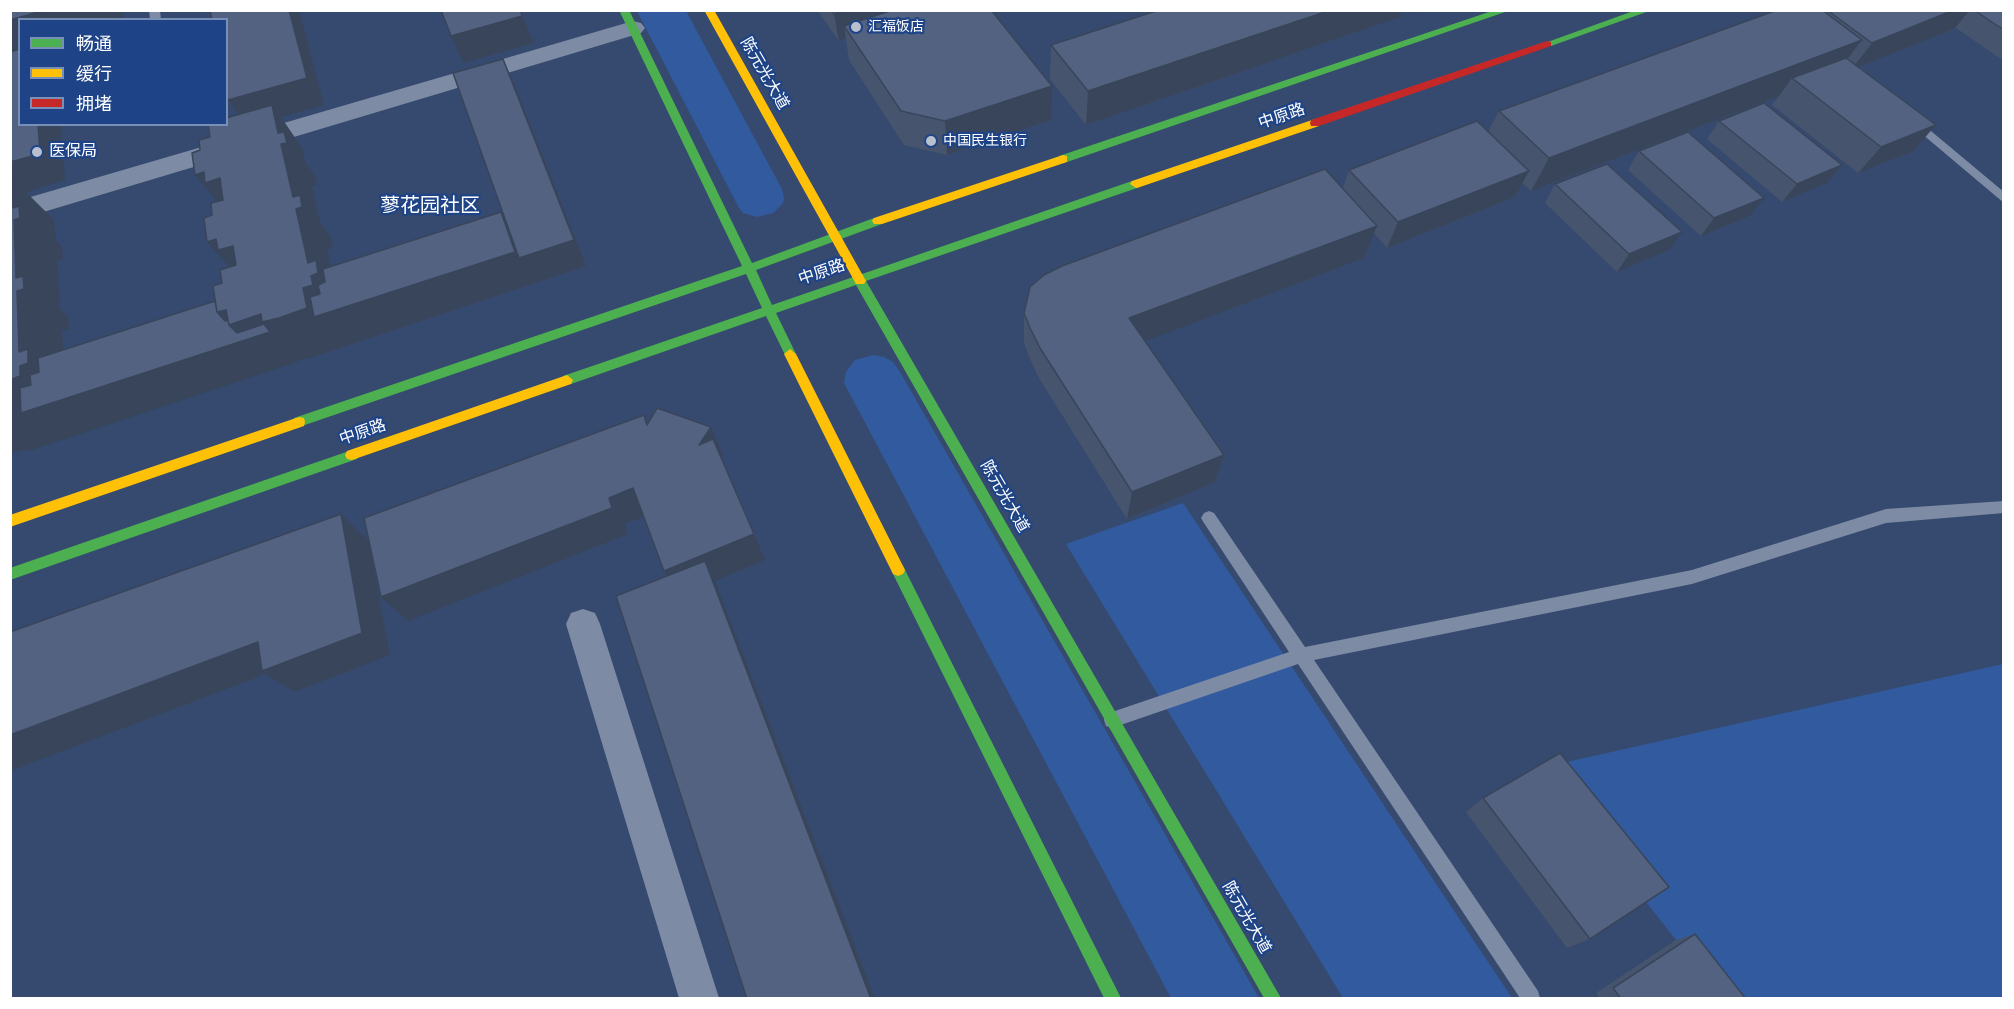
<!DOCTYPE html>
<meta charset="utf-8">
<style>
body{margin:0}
#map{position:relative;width:2014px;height:1009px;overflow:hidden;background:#364a6f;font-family:Poppins,"Noto Sans SC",sans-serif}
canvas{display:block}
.frame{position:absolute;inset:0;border:12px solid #fff;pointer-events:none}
.legend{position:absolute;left:18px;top:18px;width:210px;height:108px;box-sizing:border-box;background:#1e4487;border:2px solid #788fb7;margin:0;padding:8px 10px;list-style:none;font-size:18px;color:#fff}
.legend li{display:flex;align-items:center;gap:12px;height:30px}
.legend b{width:30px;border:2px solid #788fb7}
</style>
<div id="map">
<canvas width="2014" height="1009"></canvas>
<div class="frame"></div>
<ul class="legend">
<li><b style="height:8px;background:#4caf50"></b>畅通</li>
<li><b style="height:8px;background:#ffc107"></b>缓行</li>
<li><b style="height:8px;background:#c62828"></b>拥堵</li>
</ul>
</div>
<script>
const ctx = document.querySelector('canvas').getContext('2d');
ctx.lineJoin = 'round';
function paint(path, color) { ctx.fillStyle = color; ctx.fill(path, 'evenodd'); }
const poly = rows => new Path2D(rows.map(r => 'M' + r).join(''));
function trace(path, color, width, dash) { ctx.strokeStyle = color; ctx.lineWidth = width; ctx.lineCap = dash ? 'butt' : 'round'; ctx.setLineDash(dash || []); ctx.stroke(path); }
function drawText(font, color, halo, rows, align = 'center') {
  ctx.font = font + ' Poppins,"Noto Sans SC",sans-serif'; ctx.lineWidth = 4.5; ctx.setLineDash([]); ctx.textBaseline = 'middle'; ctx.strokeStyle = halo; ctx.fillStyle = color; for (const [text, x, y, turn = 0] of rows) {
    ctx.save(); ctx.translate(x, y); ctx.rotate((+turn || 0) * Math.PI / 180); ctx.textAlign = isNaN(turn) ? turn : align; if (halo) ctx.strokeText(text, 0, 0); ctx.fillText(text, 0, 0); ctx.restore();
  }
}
paint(poly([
 [637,11,686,11,782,189,784,198,783,203,773,213,757,217,743,213,739,208],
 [873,355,884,357,893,362,900,372,1259,998,1171,998,844,383,846,372,855,360],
 [1183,503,1512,998,1343,998,1066,544],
 [2003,664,2003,998,1722,998,1540,768]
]), '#325a9e');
paint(poly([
 [149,10,160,10,161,20,150,20,149,10],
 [1913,116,2004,192,2004,203,1909,123,1909,117,1913,116],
 [2004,501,2004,513,1886,523,1692,584,1314,660,1538,991,1540,998,1520,998,1298,664,1112,728,1106,726,1104,720,1106,714,1112,712,1289,652,1204,523,1201,518,1204,513,1209,511,1214,513,1305,647,1692,570,1886,509,2004,501]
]), '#7d8ba5');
paint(poly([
 [633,21,641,23,645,28,641,33,10,222,10,203,633,21],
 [583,609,595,613,600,624,719,998,679,998,566,624,571,613,583,609]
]), '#7d8ba5');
paint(poly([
 [619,10,629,10,752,263,874,218,882,218,884,221,882,224,756,270,772,305,1132,181,1140,181,1140,187,866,281,1281,998,1264,998,856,285,776,313,796,354,790,359,786,357,766,316,571,384,563,384,561,380,563,376,762,308,746,274,299,427,294,426,293,422,294,418,742,266,619,10],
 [1495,10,1511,10,1067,162,1059,162,1058,159,1059,156,1495,10],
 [1636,10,1652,10,1551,46,1543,46,1542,44,1636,10],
 [352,450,357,451,359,455,357,459,10,580,10,568,352,450],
 [898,564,903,566,1121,998,1104,998,893,574,891,570,893,566,898,564]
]), '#4caf50');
paint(poly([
 [704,10,714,10,866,281,864,284,856,284,704,10],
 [1315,119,1319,120,1319,126,1140,187,1136,188,1130,184,1132,181,1315,119],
 [1063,155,1067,156,1067,162,882,224,874,224,872,221,874,218,1063,155],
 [790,349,796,354,903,566,905,570,903,574,898,576,893,574,784,354,790,349],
 [567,375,573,380,571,384,352,460,347,459,345,455,347,451,567,375],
 [299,417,304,418,305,422,304,426,10,527,10,515,299,417]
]), '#ffc107');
paint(poly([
 [1547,41,1551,42,1551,46,1319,126,1311,126,1310,123,1311,120,1547,41]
]), '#c62828');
paint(poly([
 [817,10,991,10,1051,120,947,155,904,145,849,60,846,39,839,41],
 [1159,10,1403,10,1400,17,1086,125,1050,79,1051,45],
 [1777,10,2004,10,2004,61,1956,28,1858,67,1912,152,1858,173,1772,105,1779,96,1531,191,1522,183,1515,197,1387,248,1374,233,1364,258,1145,341,1224,455,1215,482,1127,519,1039,378,1030,359,1024,343,1024,313,1343,188,1349,170,1488,132,1499,111],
 [1719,121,1842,165,1827,183,1782,202,1707,139],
 [1639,151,1750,216,1701,236,1628,170],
 [1555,184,1669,250,1617,272,1545,203],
 [1483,798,1590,939,1567,948,1466,812],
 [1695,934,1746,999,1600,999,1596,993,1676,940]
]), '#47546e');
paint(poly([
 [45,10,123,10,125,20,20,20,20,66,10,56,10,20],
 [289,10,299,10,324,105,281,117,302,148,305,162,314,174,317,185,312,186,320,222,330,236,333,248,327,250,335,286,501,212,519,244,503,59,515,86,586,266,313,357,297,361,297,362,29,451,26,449,10,454,10,380,19,352,13,208,10,196,10,162,38,124,61,124,65,180,26,192,54,220,56,241,62,247,63,259,57,261,60,309,68,316,69,329,62,331,65,380,217,312,303,288,308,263,293,197,248,127,228,100],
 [846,10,928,10,844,26,846,39,839,41,834,14],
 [1331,10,1403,10,1400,17,1086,125,1088,91],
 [1412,10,1423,10,1411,14],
 [1954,10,1970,10,1955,28,1956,28,1851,70,1872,43],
 [522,16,534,43,464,63,451,36],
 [1862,40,1836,74,1792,78,1779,96,1531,191,1549,158],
 [1052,86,1051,120,947,155,945,121],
 [1936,125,1912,152,1858,173,1881,147],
 [1842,165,1827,183,1782,202,1797,184],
 [1529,171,1515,197,1387,248,1398,222],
 [204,172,220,178,230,217,195,175],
 [1764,198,1750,216,1701,236,1714,218],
 [1377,226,1364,258,1125,349,1129,318],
 [1682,232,1669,250,1617,272,1629,254],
 [216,239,233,246,243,282,207,242],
 [711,427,723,455,711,472,699,445],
 [1224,455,1215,482,1127,519,1132,492],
 [633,488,648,515,625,524,628,534,408,621,381,597,609,498],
 [341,514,368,540,390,655,294,692,266,674,10,771,10,735],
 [754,534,765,560,715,581,875,999,871,999,678,596,664,571]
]), '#39455a');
const building = poly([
 [10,10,45,10,10,20,10,10],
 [210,10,289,10,307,78,228,100,226,92,226,20,212,20,210,10],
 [441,10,520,10,522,16,451,36,441,10],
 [832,10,846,10,834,14,832,10],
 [893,10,991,10,1052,86,945,121,901,111,844,26,893,10],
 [1159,10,1331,10,1088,91,1051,45,1159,10],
 [1777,10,1822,10,1862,40,1549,158,1499,111,1777,10],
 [1827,10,1954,10,1872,43,1827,10],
 [1974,10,2004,10,2004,30,1974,10],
 [20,49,20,124,38,124,40,154,10,162,10,52,20,49],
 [1846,58,1936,125,1881,147,1792,78,1846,58],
 [503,59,574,240,519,258,453,73,503,59],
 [1764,103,1842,165,1797,184,1719,121,1764,103],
 [272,105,278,133,284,132,287,143,281,144,293,197,300,195,302,207,296,209,308,263,316,260,318,273,311,276,313,285,303,288,307,308,279,318,262,322,261,314,229,325,226,310,217,312,213,286,222,283,220,270,236,265,233,246,218,250,216,239,207,242,204,218,212,215,211,203,223,200,220,178,205,183,204,172,195,175,192,153,200,150,199,140,210,137,208,124,226,124,226,118,272,105],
 [1477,121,1529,171,1398,222,1349,170,1477,121],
 [1688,132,1764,198,1714,218,1639,151,1688,132],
 [1607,164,1682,232,1629,254,1555,184,1607,164],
 [1325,169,1377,226,1129,318,1224,455,1132,492,1040,348,1030,328,1024,313,1030,287,1044,275,1062,266,1325,169],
 [12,178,13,208,19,206,20,218,14,220,16,278,23,276,24,289,17,291,19,352,28,349,28,363,20,366,20,376,10,380,10,179,12,178],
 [501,212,515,252,314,317,310,297,320,294,318,285,325,282,323,269,501,212],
 [215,301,217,312,225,321,228,320,229,325,237,333,264,324,270,332,21,413,20,388,31,385,30,375,39,372,38,358,215,301],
 [657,408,711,427,699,445,713,439,754,534,664,571,633,488,609,498,612,508,381,597,364,518,644,415,647,425,657,408],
 [341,514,362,633,262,671,258,642,10,735,10,632,341,514],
 [705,561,871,999,747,999,616,596,705,561],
 [1560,753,1669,887,1590,939,1483,798,1560,753],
 [1695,934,1746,999,1621,999,1613,988,1695,934]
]);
paint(building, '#526280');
trace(building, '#39455a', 1.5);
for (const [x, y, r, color] of [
 [856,27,6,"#b9c0cd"],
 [931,141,6,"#b9c0cd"],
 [37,152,6,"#b9c0cd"]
]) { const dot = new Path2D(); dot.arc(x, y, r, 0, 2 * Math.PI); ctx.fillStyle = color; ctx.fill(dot); trace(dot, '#1e4487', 2); }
drawText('14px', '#fff', '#1e4487', [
 ["汇福饭店",868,27],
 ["中国民生银行",943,141]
], 'left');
drawText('16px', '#fff', '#1e4487', [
 ["陈元光大道",764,74,60],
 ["中原路",1282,117,-19],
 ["中原路",822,273,-19],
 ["中原路",363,433,-19],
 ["陈元光大道",1004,497,60],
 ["陈元光大道",1246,918,60]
]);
drawText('16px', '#fff', '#1e4487', [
 ["医保局",49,152]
], 'left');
drawText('20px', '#fff', '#1e4487', [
 ["蓼花园社区",430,207]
]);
</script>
